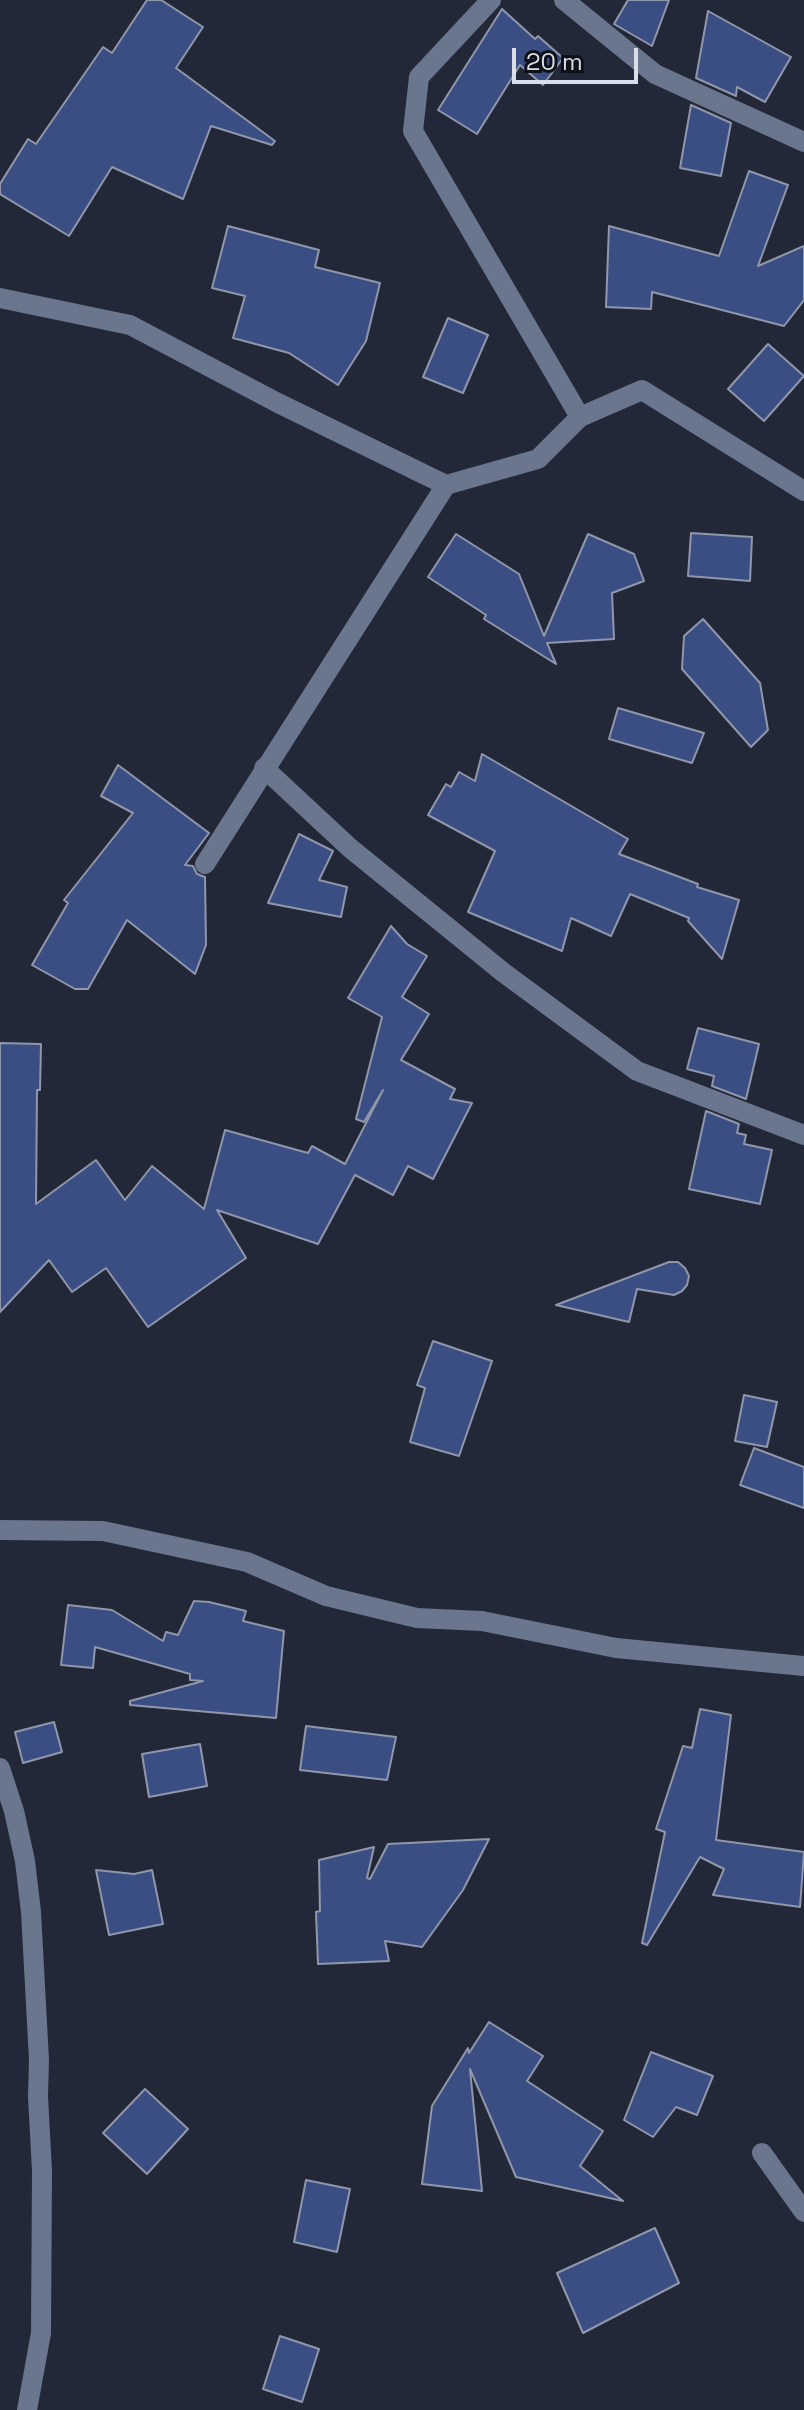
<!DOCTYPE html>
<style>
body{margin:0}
#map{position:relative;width:804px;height:2410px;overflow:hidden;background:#222837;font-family:"Space Grotesk",sans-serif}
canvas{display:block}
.scale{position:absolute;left:512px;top:48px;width:126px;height:36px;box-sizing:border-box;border:4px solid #dadee8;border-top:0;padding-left:10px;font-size:24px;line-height:28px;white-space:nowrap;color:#dadee8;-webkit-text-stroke:6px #0e1118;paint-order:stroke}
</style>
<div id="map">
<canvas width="804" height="2410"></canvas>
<div class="scale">20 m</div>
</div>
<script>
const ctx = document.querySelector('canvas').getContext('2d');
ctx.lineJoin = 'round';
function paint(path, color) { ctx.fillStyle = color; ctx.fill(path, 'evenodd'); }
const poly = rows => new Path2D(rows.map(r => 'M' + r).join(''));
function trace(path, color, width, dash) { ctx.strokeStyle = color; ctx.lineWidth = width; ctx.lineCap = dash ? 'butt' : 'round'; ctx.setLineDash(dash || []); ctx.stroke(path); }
const building = poly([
 [147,0,161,0,203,27,176,68,275,141,272,145,211,126,183,199,112,167,69,236,0,194,0,184,28,139,36,144,103,47,112,53,147,0],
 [628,0,669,0,652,46,614,24,628,0],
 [502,9,535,39,538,36,563,58,543,85,520,65,477,134,438,110,502,9],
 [708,11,791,57,765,102,737,87,736,96,696,78,708,11],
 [691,105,731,123,721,176,680,168,691,105],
 [749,171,788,185,758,266,804,246,804,300,784,326,652,292,651,309,606,307,609,226,719,256,749,171],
 [228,226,319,250,315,267,380,283,366,341,338,385,289,353,233,338,245,296,212,288,228,226],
 [448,318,488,335,463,393,423,377,448,318],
 [768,344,804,376,764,421,728,389,768,344],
 [691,533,752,537,750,581,688,576,691,533],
 [456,534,519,574,544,636,588,534,634,554,644,581,612,593,614,639,547,643,556,664,484,619,486,615,428,577,456,534],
 [703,619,760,683,768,730,751,747,682,669,684,636,703,619],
 [618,708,704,733,692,763,609,739,618,708],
 [482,754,628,839,619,854,698,884,697,887,739,900,722,959,688,921,689,918,630,894,611,936,571,918,562,951,468,912,495,851,428,815,446,784,451,787,459,772,475,781,482,754],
 [118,765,209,833,185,865,193,866,197,874,205,877,206,945,195,974,127,920,88,989,75,989,32,965,68,903,64,900,133,813,101,796,118,765],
 [299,834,333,851,319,880,347,887,341,917,268,903,299,834],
 [391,926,407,944,427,956,402,997,429,1014,401,1060,455,1089,450,1099,472,1103,433,1179,408,1166,393,1195,355,1175,318,1244,217,1210,246,1258,148,1327,106,1268,72,1292,49,1260,0,1312,0,1043,41,1044,40,1090,37,1090,36,1204,96,1160,125,1200,152,1166,204,1209,225,1130,308,1153,312,1146,345,1164,383,1090,364,1122,356,1119,382,1017,348,998,391,926],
 [698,1028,759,1044,746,1099,712,1086,714,1076,687,1069,698,1028],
 [706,1111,739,1124,737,1133,746,1135,744,1144,772,1150,760,1204,689,1189,706,1111],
 [669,1262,678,1262,685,1268,689,1276,687,1285,682,1291,674,1295,637,1289,629,1322,556,1305,669,1262],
 [433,1341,492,1361,459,1456,410,1442,425,1388,417,1385,433,1341],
 [744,1395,777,1402,767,1447,735,1441,744,1395],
 [754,1448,804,1467,804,1508,740,1485,754,1448],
 [194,1601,209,1602,246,1611,243,1621,284,1631,276,1718,130,1705,130,1701,203,1681,190,1680,190,1674,95,1647,93,1668,61,1665,68,1605,112,1610,163,1641,166,1632,178,1635,194,1601],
 [700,1709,731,1715,716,1840,804,1852,800,1907,713,1895,724,1869,700,1857,647,1945,642,1943,665,1832,656,1829,683,1746,692,1748,700,1709],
 [54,1722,62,1752,23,1763,15,1732,54,1722],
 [306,1726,396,1737,387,1780,300,1770,306,1726],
 [200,1744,207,1786,149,1797,142,1754,200,1744],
 [489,1839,463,1890,422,1947,385,1941,389,1961,318,1964,316,1912,320,1911,319,1860,374,1847,367,1878,370,1879,388,1844,489,1839],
 [96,1870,134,1874,152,1870,163,1924,109,1935,96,1870],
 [489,2022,543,2056,527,2081,603,2131,580,2166,623,2201,516,2177,470,2069,482,2191,422,2184,432,2106,468,2048,469,2053,489,2022],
 [651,2052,713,2076,697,2115,676,2107,653,2137,624,2120,651,2052],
 [145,2089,188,2129,147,2174,103,2133,145,2089],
 [306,2180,350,2189,337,2252,294,2242,306,2180],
 [655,2228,679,2283,583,2333,557,2273,655,2228],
 [280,2336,319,2349,302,2402,263,2389,280,2336]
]);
paint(building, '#3b4e83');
trace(building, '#9097aa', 2);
trace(poly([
 [491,0,419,77,413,131,580,417],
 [564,0,655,74,804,142],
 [0,298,130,325,278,403,446,485,538,459,580,417,642,390,804,491],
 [264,768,350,848,504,973,637,1071,804,1135],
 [205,864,446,485],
 [0,1530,103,1531,247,1562,326,1596,417,1618,482,1621,616,1648,804,1666],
 [0,1768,14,1811,25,1861,31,1912,39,2060,38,2097,42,2171,41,2333,27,2410],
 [762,2153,804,2212]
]), '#6a758e', 20);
</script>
